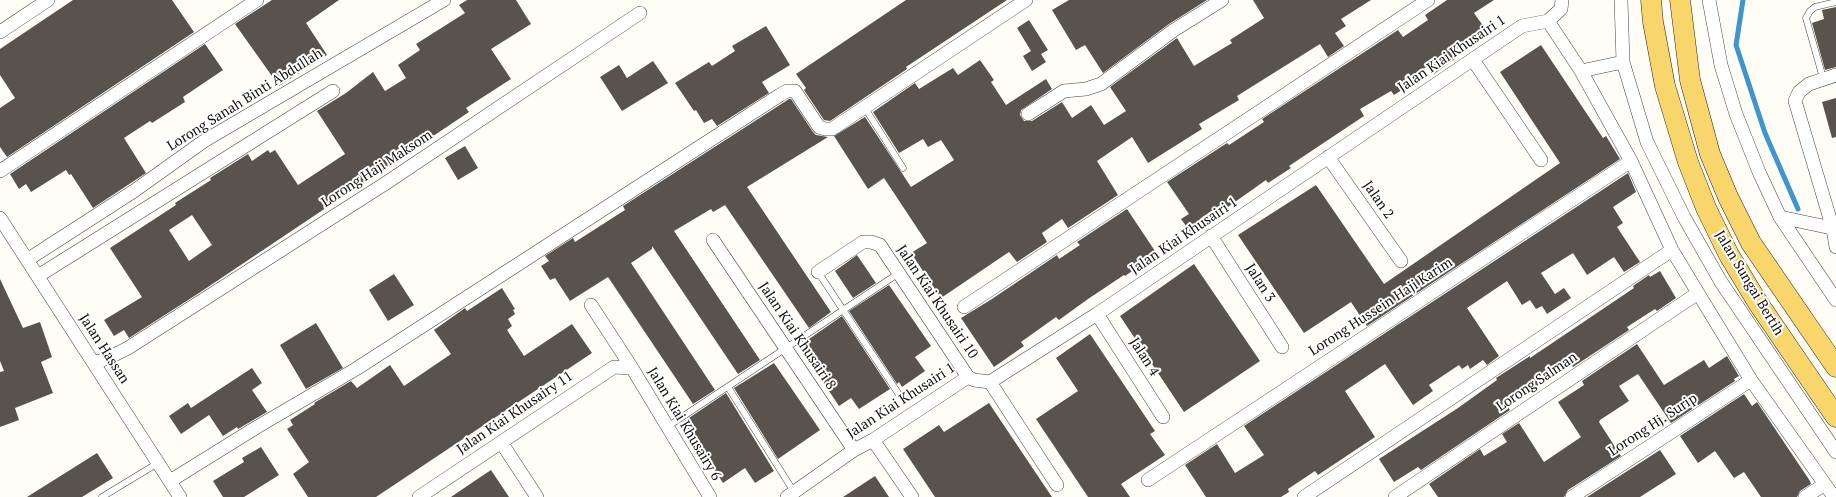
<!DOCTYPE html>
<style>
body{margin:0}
canvas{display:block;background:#fffdf5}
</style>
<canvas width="1836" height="497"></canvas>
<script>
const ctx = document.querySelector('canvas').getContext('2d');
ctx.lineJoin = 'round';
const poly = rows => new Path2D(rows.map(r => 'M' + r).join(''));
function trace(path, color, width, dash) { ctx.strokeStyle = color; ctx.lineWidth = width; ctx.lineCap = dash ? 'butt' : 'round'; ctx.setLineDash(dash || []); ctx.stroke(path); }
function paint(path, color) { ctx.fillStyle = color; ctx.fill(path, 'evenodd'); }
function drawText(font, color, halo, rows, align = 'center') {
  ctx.font = font + ' "PT Serif",serif'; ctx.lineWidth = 4; ctx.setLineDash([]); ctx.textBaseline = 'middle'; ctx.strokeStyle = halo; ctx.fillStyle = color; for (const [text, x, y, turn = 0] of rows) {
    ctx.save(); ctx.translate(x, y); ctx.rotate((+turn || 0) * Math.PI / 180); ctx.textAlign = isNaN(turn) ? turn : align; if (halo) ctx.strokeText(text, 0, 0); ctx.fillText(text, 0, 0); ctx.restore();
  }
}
trace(poly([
 [1743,0,1736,45,1765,133,1798,209]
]), '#3f96cf', 5);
paint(poly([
 [73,0,172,0,194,32,7,157,0,147,0,108,15,98,0,75,0,49],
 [272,0,339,0,306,23,327,55,279,86,235,24],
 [467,0,516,0,531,24,491,49,511,79,466,108,469,112,199,293,129,338,124,330,114,336,104,320,142,297,110,248,176,205,175,203,211,180,210,178,248,154,252,161,268,150,270,153,275,150,298,185,345,154,317,111,346,93,373,72,385,91,406,78,398,65,420,50,416,44,465,13,459,5],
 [192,215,212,245,189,261,169,230],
 [906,0,1007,0,906,67,907,69,830,121,824,120,804,90,806,88,796,74],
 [1069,0,1207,0,1169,24,1103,73,1085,45,1076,50,1052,10],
 [1253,0,1371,0,1341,19,1346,26,1335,33,1344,46,1328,57,1320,44,1237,96,1239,100,1199,124,1202,129,1148,163,1132,137,1097,161,1118,195,1068,228,1062,219,1042,233,1047,242,1017,262,1009,252,941,298,911,253,927,243,884,178,868,189,834,136,865,117,911,187,954,160,941,140,928,147,923,139,899,153,873,112,915,83,919,89,953,68,958,75,980,60,994,80,991,82,1006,105,1046,79,1052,89,1021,110,1020,115,1024,121,1032,121,1062,102,1072,118,1091,105,1104,125,1126,111,1110,87,1177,38,1194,66,1232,43,1230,40,1264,18],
 [1447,0,1494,0,1474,13,1486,30,1455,50,1459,56,1434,74,1428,66,1404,81,1408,86,1394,95,1391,91,1360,109,1364,116,1289,166,1291,168,1268,183,1266,180,1225,209,1222,204,1201,218,1205,224,1191,233,1181,219,1189,214,1167,182,1227,143,1229,145,1264,122,1262,119,1398,30,1403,37,1428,20,1425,15],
 [1836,7,1836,67,1825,70,1812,23,1824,19,1822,10],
 [1029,20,1048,50,1041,54,1046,62,1032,71,1023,56,1031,51,1017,28],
 [766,26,790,65,762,82,769,93,717,126,712,119,704,123,696,110,694,111,675,83,709,62,712,66,735,51,732,46],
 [205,44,223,70,183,97,185,102,152,123,150,121,124,138,146,173,93,208,71,174,69,175,66,170,31,192,26,184,19,189,10,174],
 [1541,45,1603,138,1606,136,1620,159,1367,326,1351,302,1304,333,1238,235,1316,185,1384,284,1560,163,1500,72],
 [653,61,668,83,622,111,600,77,619,65,627,78],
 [1836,98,1836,137,1832,138,1822,102],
 [789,99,791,99,813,132,816,135,828,137,747,187,831,312,809,328,725,205,713,212,711,209,674,231,760,360,738,374,652,246,652,249,631,263,715,390,693,404,608,277,570,301,555,278,550,280,541,266,549,261,545,256,573,238,575,242,625,210,623,206],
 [465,146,478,168,458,180,445,158],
 [1628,173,1636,192,1613,207,1623,223,1617,227,1640,262,1624,272,1614,257,1587,275,1573,253,1541,273,1555,294,1564,288,1571,298,1547,314,1542,306,1536,309,1530,300,1522,305,1507,281,1467,308,1499,356,1487,365,1483,360,1470,369,1468,365,1462,369,1459,365,1429,385,1433,391,1413,405,1385,364,1345,391,1375,437,1318,475,1315,471,1288,489,1289,492,1281,497,1206,497,1185,465,1217,444,1235,473,1264,455,1244,426],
 [1127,209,1157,254,1125,276,1124,275,1088,299,1059,320,1056,317,1021,342,1024,346,994,367,961,318,992,299,1057,255,1059,259,1080,245,1077,242],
 [857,255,876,283,853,298,835,271],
 [1194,264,1260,361,1184,412,1120,316],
 [1660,271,1676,298,1657,311,1655,309,1627,327,1629,330,1573,367,1571,364,1560,371,1507,406,1510,410,1421,470,1418,467,1394,482,1379,459,1458,408,1497,380,1496,378,1530,356,1530,358,1634,288,1633,286,1649,275,1650,277],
 [394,274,414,305,388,321,369,290],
 [0,279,23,328,40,322,52,357,41,362,53,393,15,408,19,420,0,427,0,372,4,371,0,361],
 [889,285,931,346,915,357,925,371,902,387,899,382,897,384,849,311],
 [502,288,515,309,513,310,515,314,508,319,512,326,507,330,524,356,572,324,592,353,376,497,308,497,293,474,309,462,287,429,293,425,290,420,315,404,314,403,351,381,357,388,390,365,404,386,451,354,434,330,465,308,467,311],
 [842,316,890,389,859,409,851,398,839,406,799,346],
 [316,323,343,368,306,389,280,345],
 [1090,334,1155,431,1150,434,1165,455,1121,484,1130,497,1088,497,1036,419,1078,391,1056,358],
 [1637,344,1664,385,1704,360,1709,368,1727,356,1739,376,1734,379,1735,381,1671,423,1638,374,1619,386,1629,401,1600,420,1599,422,1621,456,1568,490,1564,497,1438,497,1429,484,1480,449,1484,456,1507,442,1502,434,1519,423,1544,462,1581,437,1558,402,1584,385,1582,381],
 [774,363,820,430,778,459,734,388],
 [252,368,262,383,252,390,267,412,238,429,237,427,223,436,209,415,181,434,169,416,188,403,191,408],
 [726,393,774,471,755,483,745,468,723,483,683,422],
 [1744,394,1752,406,1757,402,1810,481,1811,484,1800,491,1797,497,1761,497,1744,472,1734,478,1715,451,1698,463,1680,436],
 [989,403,1007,430,1052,497,935,497,903,449,939,425,944,432],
 [261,447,279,475,244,497,223,497,213,481,244,462,242,458],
 [1660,450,1676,474,1640,497,1587,497],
 [97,453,113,478,82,497,27,497],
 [491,470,509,497,451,497,476,480],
 [875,476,889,497,843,497]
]), '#5a524d');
const service = poly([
 [1823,78,1806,18,1810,11,1815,7,1836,2],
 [865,108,903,168],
 [818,272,898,393],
 [728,387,794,492],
 [667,427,899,273],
 [102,497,158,463]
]);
const minor = poly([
 [1621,0,1623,62,1647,142,1684,217,1721,282,1836,452],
 [1709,0,1721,65,1736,114,1759,172,1780,217,1836,300],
 [1548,21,1561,9,1562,0],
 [0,32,48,0],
 [1473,60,1541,160],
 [1581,71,1623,62],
 [1836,75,1809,84,1799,92,1795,101,1833,229,1836,247],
 [1028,114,1064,91,1086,89,1101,84,1174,30,1222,0],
 [1328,157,1401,261],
 [0,171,257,0],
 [1780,217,1836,229],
 [0,218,180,497],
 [1211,236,1282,347],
 [713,240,854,450],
 [27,260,134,191,204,141,444,0],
 [818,272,863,242,871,242,880,245,968,377],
 [38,276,333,91],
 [591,305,632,368,710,497],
 [964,307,1428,0],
 [1097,314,1163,417],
 [94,363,108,358,128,348,386,183,640,13],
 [990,382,1057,485],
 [873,440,912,497],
 [501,442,537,497],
 [1148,480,1631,161],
 [170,481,257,427,356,369,780,95,787,91,795,91,819,127,825,129,832,129,1026,0],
 [419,497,614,367,632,368],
 [787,497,854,450,873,440,968,377,974,380,990,382,1097,314,1522,26,1548,21,1581,71,1631,161,1672,250,1698,293,1751,380,1834,497],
 [1304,497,1672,250],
 [1395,497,1698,293],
 [1572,497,1751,380],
 [1805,497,1825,484]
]);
const primary = poly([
 [1651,0,1653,22,1665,86,1688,162,1706,208,1729,255,1758,303,1836,417],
 [1680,0,1690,80,1710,154,1728,197,1751,243,1836,367]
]);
trace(service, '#444', 7);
trace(minor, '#444', 14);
trace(primary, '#222', 21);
trace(service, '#fff', 6);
trace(minor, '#fff', 13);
trace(primary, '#f9d66b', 20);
drawText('14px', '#111', '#fff', [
 ["Jalan Kiai Khusairi 1",1452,54,-34],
 ["Lorong Sanah Binti Abdullah",245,100,-32],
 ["Lorong Haji Maksom",377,169,-33],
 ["Jalan 2",1378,200,55],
 ["Jalan Kiai Khusairi 1",1184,236,-34],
 ["Jalan 3",1260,283,57],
 ["Jalan Sungai Bertih",1749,283,59],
 ["Jalan Kiai Khusairi 10",937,302,56],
 ["Lorong Hussein Haji Karim",1381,307,-33],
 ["Jalan Kiai Khusairi 8",797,336,56],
 ["Jalan Hassan",104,349,57],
 ["Jalan 4",1144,357,57],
 ["Lorong Salman",1537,382,-34],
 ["Jalan Kiai Khusairi 1",901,401,-33],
 ["Jalan Kiai Khusairy 11",515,413,-34],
 ["Jalan Kiai Khusairy 6",684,424,59],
 ["Lorong Hj. Surip",1653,425,-33]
]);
</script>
